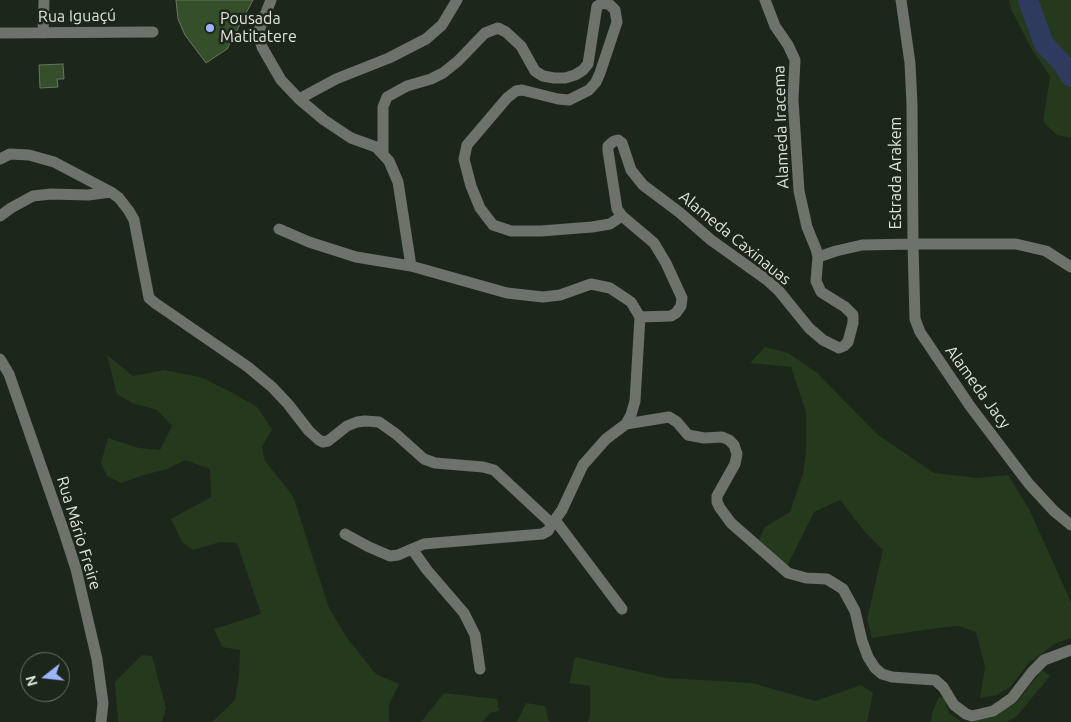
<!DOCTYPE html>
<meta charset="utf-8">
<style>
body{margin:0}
#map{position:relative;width:1071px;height:722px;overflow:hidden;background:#1d261a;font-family:Ubuntu,sans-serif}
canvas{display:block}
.north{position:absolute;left:20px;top:652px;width:50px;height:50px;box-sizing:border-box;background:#1d261a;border:1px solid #6a7268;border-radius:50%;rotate:254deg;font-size:14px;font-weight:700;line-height:20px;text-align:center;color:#dee4dc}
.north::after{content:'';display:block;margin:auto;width:18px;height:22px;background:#9cb4fd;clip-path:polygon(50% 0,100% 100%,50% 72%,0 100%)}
</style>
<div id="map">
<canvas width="1071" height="722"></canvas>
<div class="north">N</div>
</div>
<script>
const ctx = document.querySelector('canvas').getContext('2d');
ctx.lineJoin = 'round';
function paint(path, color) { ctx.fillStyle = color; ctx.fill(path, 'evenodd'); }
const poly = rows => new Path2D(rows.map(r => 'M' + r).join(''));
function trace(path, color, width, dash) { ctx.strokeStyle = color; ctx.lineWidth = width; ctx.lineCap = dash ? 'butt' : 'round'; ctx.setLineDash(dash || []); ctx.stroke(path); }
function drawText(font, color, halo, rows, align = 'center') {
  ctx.font = font + ' Ubuntu,sans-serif'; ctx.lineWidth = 5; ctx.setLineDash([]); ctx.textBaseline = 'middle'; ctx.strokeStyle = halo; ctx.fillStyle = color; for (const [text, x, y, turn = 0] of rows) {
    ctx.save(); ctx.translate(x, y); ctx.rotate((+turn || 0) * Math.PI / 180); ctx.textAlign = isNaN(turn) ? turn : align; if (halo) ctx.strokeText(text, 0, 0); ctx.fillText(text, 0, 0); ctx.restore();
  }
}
paint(poly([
 [1009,0,1071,0,1071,138,1057,135,1043,122,1050,76,1031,48,1011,9],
 [765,347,788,353,816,372,878,435,934,473,977,478,1008,475,1029,509,1071,602,1071,638,1056,643,1038,656,1029,663,1010,687,997,695,980,698,985,667,976,632,959,626,937,628,872,638,867,619,883,550,865,532,840,500,814,512,787,566,759,540,765,527,790,512,803,474,806,451,806,412,791,367,750,363],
 [107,355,133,376,164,370,200,377,229,391,257,407,272,429,262,447,265,461,293,496,329,608,347,638,376,674,399,684,389,705,389,722,212,722,235,700,239,675,240,650,222,647,214,629,261,614,237,543,220,542,193,550,182,542,171,519,211,497,210,469,185,460,167,469,144,475,121,483,107,476,101,463,108,438,139,448,160,450,172,426,157,410,132,403,117,394],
 [142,655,152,656,166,708,162,722,118,722,115,682],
 [575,657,666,678,752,683,815,701,861,685,873,693,867,722,588,722,590,715,590,686,569,683],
 [1042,670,1050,676,1017,716,1007,722,971,722,998,713,1017,702],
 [444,693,497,699,499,711,490,713,483,722,421,722],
 [939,697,944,698,949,713,962,722,931,722,932,713],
 [526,703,545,706,549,722,517,722]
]), '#25391d');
trace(poly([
 [1028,0,1044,44,1063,64,1071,77]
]), '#2e3a5e', 20);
const building = poly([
 [176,0,253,0,227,49,206,63,185,35,178,19,176,0],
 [63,64,64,79,57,79,58,87,40,88,39,65,63,64]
]);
paint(building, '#364f2b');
trace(building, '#6a7466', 1);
trace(poly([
 [271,0,258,33,262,47,281,80,299,99,324,120,351,138,376,147,389,161,398,182,411,266],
 [765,0,775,26,788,45,795,60,793,100,799,191,807,227,816,249,818,257],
 [901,0,910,63,912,105,913,244,1016,244,1046,251,1071,267],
 [0,33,153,32],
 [43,33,44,0],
 [299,99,336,79,389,58,426,39,442,25,457,0],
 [383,153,383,107,387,97,407,86,431,79,443,73,458,61,485,33,498,28,506,32,521,46,535,71,543,76,554,78,565,78,575,75,583,70,588,64,597,6,604,3,610,5,615,10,617,22,600,73,596,82,589,90,569,100,558,99,522,90,516,91,507,98,467,145,464,159,471,186,480,208,493,225,511,231,541,231,592,227,610,224,622,216],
 [0,159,10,154,29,155,54,162,111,192,119,198,129,211,134,220,149,298,155,303,248,367,272,387,288,404,309,431,319,440,323,442,328,441,347,426,357,422,365,421,379,422,396,434,424,459,435,463,483,467,494,470,552,524,562,510,583,465,606,439,626,424,631,415,635,401,640,317,631,302,610,288,591,284,560,295,543,297,507,293,411,266,356,257,309,242,279,229],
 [0,216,11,208,33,196,51,194,88,195,111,192],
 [640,317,671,316,676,313,681,306,682,298,666,263,654,243,622,216,617,209,608,151,608,146,614,141,618,140,622,143,631,170,643,185,679,212,711,240,767,280,779,291,809,328,823,340,839,348,844,346,848,342,853,323,853,315,845,307,821,292,816,281,818,257,836,251,862,245,913,244,915,319,920,332,970,406,1029,484,1054,511,1071,525],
 [0,359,9,374,63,529,76,569,97,659,103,703,101,722],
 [626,424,669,417,677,422,688,435,704,438,722,437,729,440,734,445,737,454,735,464,717,496,717,502,720,508,731,523,788,573,806,578,827,579,843,589,855,611,862,641,868,657,875,668,882,674,892,677,935,680,943,687,954,705,966,714,972,716,993,711,1002,705,1012,698,1032,672,1044,660,1071,650],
 [555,520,622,609],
 [345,534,369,547,390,556,398,555,412,549,427,570,464,613,475,635,480,669],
 [412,549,424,544,435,543,542,534,548,531,552,524]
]), '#6d726b', 11);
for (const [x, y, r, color] of [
 [210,28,5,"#9cb4fd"]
]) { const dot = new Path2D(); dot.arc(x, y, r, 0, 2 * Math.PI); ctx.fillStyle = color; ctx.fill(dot); trace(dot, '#1d261a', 2); }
drawText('16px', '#dee4dc', '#1d261a', [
 ["Rua Iguaçú",77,16,-1],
 ["Alameda Iracema",781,127,-92],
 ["Estrada Arakem",896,173,-90],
 ["Alameda Caxinauas",735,238,39],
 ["Alameda Jacy",978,387,54],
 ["Rua Mário Freire",79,533,73]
]);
drawText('16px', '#dee4dc', '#1d261a', [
 ["Pousada",220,19],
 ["Matitatere",220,37]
], 'left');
</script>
